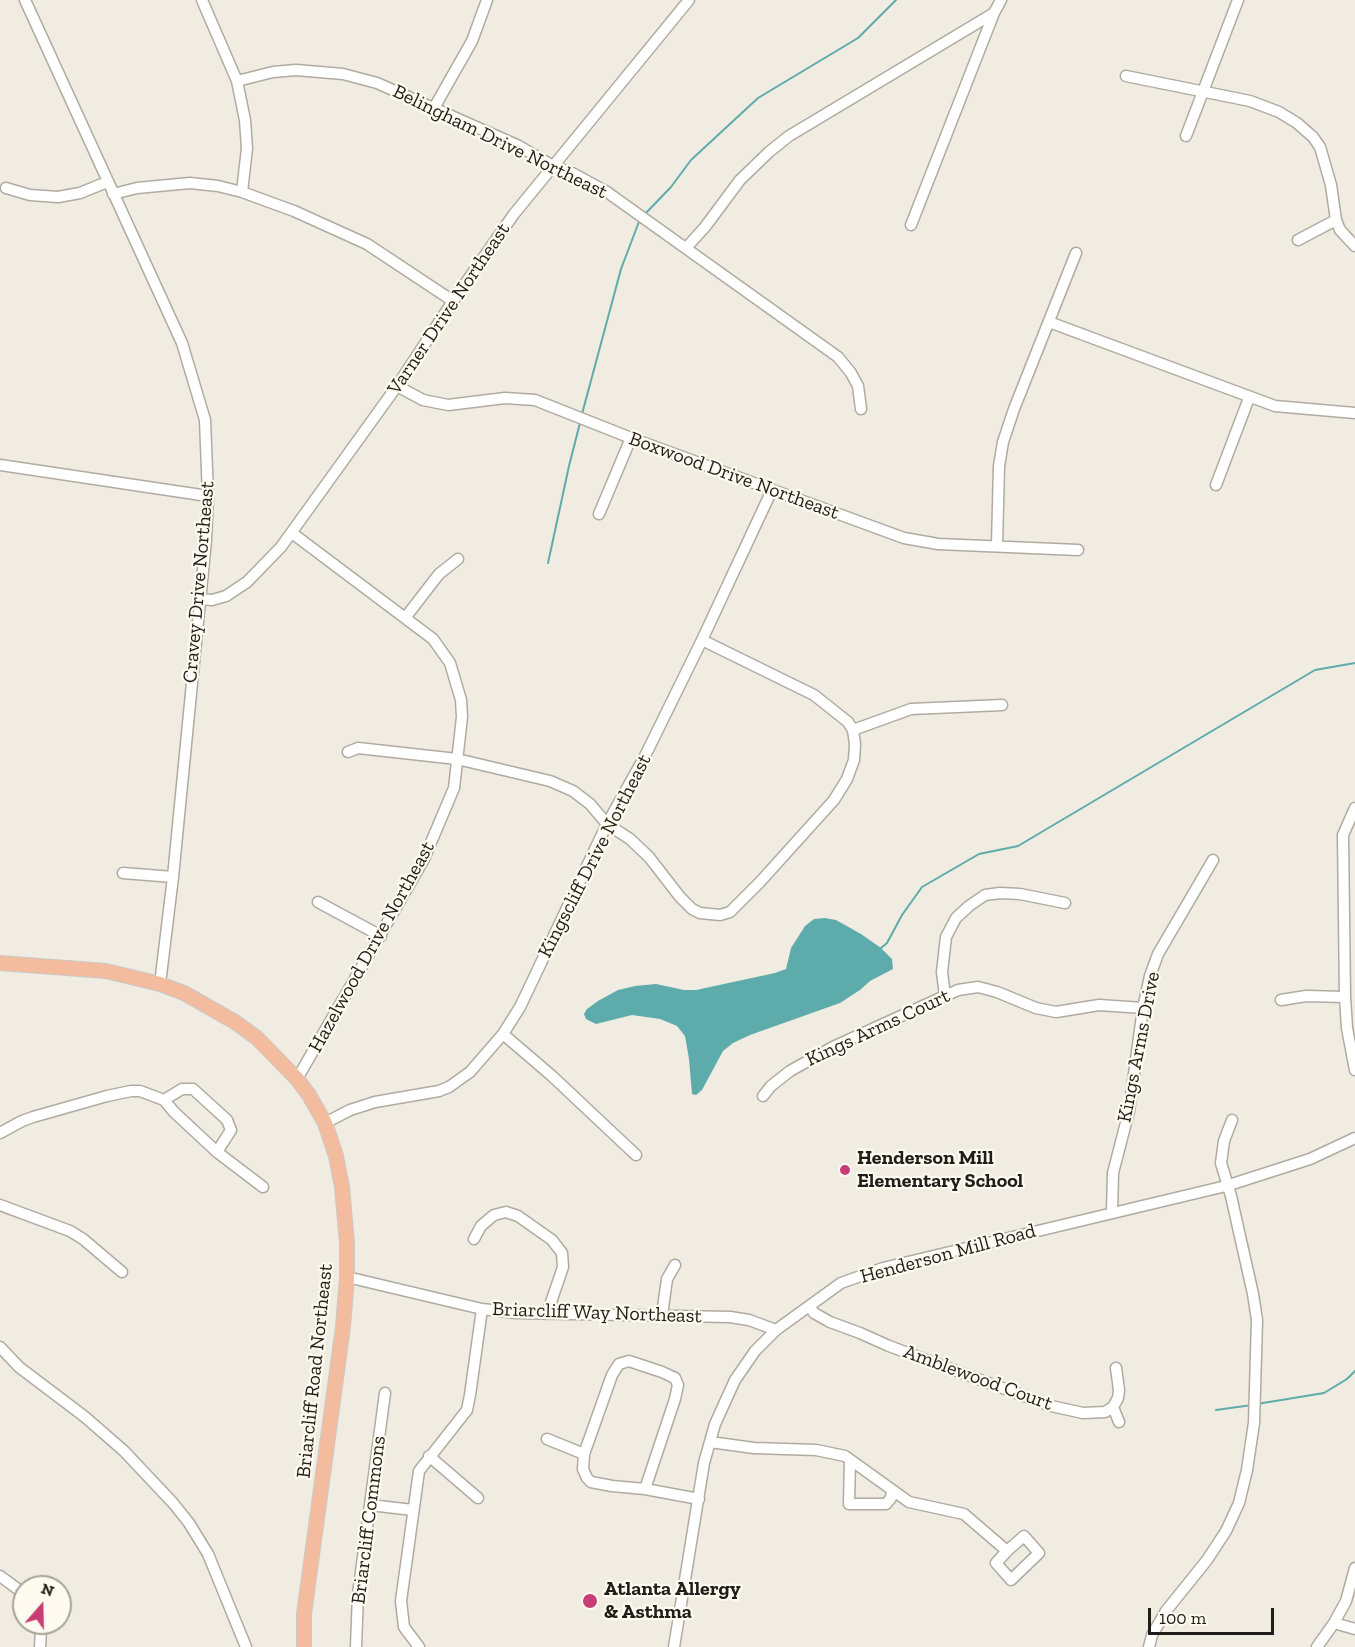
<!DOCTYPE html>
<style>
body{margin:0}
#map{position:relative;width:1355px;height:1647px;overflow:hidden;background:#f1ece2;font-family:"Zilla Slab",serif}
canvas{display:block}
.north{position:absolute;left:12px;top:1575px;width:60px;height:60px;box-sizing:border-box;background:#fffaef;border:2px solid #a6a29a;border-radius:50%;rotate:20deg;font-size:16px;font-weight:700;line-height:24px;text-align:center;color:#201e1a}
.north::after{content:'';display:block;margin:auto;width:21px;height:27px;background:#c83d74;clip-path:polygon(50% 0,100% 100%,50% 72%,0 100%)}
.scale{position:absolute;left:1148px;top:1608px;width:126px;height:27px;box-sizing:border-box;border:3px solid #201e1a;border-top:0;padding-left:8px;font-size:18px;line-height:21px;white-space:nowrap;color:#201e1a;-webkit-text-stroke:4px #fffaef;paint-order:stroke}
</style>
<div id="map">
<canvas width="1355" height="1647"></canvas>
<div class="north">N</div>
<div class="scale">100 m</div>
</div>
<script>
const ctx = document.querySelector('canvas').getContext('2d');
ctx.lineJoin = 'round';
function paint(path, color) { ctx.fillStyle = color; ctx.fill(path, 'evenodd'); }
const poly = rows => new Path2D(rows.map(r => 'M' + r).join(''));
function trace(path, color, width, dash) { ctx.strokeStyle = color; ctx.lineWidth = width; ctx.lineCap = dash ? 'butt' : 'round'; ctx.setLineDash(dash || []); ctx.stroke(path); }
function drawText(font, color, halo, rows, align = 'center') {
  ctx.font = font + ' "Zilla Slab",serif'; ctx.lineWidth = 4.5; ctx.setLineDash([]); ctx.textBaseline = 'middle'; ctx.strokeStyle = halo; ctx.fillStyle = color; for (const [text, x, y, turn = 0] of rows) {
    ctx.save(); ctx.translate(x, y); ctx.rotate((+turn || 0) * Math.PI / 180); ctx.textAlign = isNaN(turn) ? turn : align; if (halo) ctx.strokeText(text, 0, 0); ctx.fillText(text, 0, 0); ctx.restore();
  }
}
paint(poly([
 [825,918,836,920,861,934,881,948,892,959,893,969,870,981,860,990,840,1003,750,1035,733,1043,723,1051,702,1090,696,1095,692,1094,689,1059,685,1036,677,1026,660,1019,632,1015,596,1024,586,1019,584,1014,587,1009,598,1001,618,990,635,986,656,984,684,990,696,990,775,973,786,969,791,948,805,926,814,919]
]), '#5eabac');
trace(poly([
 [644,215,671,187,691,160,758,98,858,38,896,0],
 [582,414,621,269,640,219],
 [548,563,569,466,580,423],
 [881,948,887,943,902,915,922,887,979,854,1018,846,1315,670,1355,663],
 [1257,1404,1324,1393,1347,1379,1355,1371],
 [1216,1410,1252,1405]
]), '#5eabac', 2);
const minor = poly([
 [25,0,182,343,205,420,208,496,206,540,173,877,160,984],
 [202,0,237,81,245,120,247,148,242,192],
 [1126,76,1250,101,1279,112,1297,123,1313,137,1320,147,1331,185,1336,220,1340,230,1355,246],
 [237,81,273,72,296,70,343,74,377,83,519,146,553,166,572,173,607,192,838,357,851,373,858,386,861,409],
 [434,108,472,41,487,0],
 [1186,136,1238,0],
 [6,188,30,195,58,197,80,193,107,182],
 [113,194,137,188,190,183,218,186,242,192,294,211,367,244,453,301],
 [911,225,994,13],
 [1298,240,1336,220],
 [686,248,705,227,740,180,769,152,789,136,994,13,1001,0],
 [1049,322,1275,406,1355,413],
 [397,386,423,400,448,405,505,398,535,400,631,438,904,538,938,544,1078,550],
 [0,465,208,496],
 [1216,485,1249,398],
 [599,514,631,438],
 [292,533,433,639,450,663,461,700,462,717,454,788,424,859,297,1079],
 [997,545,999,466,1003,442,1014,409,1076,253],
 [200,599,212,600,226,596,247,582,281,547,397,386,453,301,514,214,689,0],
 [405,618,439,574,458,559],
 [853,730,911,709,1002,705],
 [348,752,358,748,457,759,550,781,573,791,590,804,607,824,630,839,649,857,680,897,692,909,700,913,720,915,730,912,760,882,834,800,847,779,854,760,855,744,853,730,848,722,814,695,702,640],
 [1355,808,1343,835,1345,997,1347,1028,1355,1070],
 [123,873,173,877],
 [318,902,381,936],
 [945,996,942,972,946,937,956,918,969,906,985,895,1000,893,1020,894,1065,903],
 [1281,1000,1306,996,1345,997],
 [503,1034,552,1076,636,1155],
 [763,1096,771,1086,790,1071,833,1047,958,990,978,987,997,992,1036,1008,1056,1012,1099,1005,1143,1008],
 [164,1100,182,1089,193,1089,227,1120,231,1130,217,1152],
 [325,1123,350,1110,375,1102,439,1091,449,1087,470,1072,503,1034,520,1007,607,824,644,758,702,640,772,490],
 [0,1133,22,1121,33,1117,107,1096,131,1091,140,1091,164,1100,174,1112,217,1152,263,1187],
 [0,1205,70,1231,83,1239,122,1272],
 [1112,1212,1113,1173,1129,1111,1143,1008,1150,976,1158,954,1213,860],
 [474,1239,481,1226,488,1220,494,1215,506,1212,518,1216,552,1240,562,1253,563,1267,547,1314],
 [347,1277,482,1309,516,1313,730,1317,749,1320,776,1330],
 [810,1307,814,1313,830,1322,860,1333,889,1346,1051,1406,1083,1413,1105,1412,1113,1407,1118,1398,1119,1390,1116,1368],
 [662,1315,667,1279,675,1265],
 [0,1347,19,1367,85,1417,124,1451,173,1503,189,1523,208,1554,246,1647],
 [1113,1407,1119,1422],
 [547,1439,584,1454],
 [710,1442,754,1448,816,1450,845,1456,909,1502,964,1514,1007,1551,1024,1536,1039,1553,1011,1580,996,1563,1007,1551],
 [429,1456,478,1498],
 [850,1460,849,1504,886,1504,891,1498,892,1491],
 [645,1489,675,1399,678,1385,675,1378,662,1372,629,1361,619,1364,612,1375,584,1454,583,1469,587,1478,591,1482,612,1486,645,1489,699,1499],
 [370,1505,413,1510],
 [0,1576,19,1590,24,1597],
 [39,1623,41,1631,40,1647],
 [1334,1623,1355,1629],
 [356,1647,358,1594,385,1393],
 [419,1647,404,1627,401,1601,419,1471,467,1410,470,1395,482,1309],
 [674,1647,704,1463,715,1424,735,1380,755,1351,776,1330,841,1283,883,1268,1226,1186,1310,1159,1355,1138],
 [1149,1647,1152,1635,1166,1611,1207,1560,1226,1531,1239,1503,1247,1470,1254,1423,1257,1320,1253,1294,1231,1196,1221,1163,1224,1141,1232,1120],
 [1317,1647,1334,1623,1346,1601,1355,1568]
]);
const major = poly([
 [0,963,106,971,160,984,184,993,235,1022,257,1038,297,1079,309,1095,325,1123,336,1156,342,1187,347,1243,347,1277,343,1327,304,1614,304,1647]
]);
trace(minor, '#b0aba1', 13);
trace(major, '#c9c9c8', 16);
trace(minor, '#fff', 10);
trace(major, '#f3bc9e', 14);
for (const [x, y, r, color] of [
 [845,1170,6,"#c83d74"],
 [590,1601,8,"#c83d74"]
]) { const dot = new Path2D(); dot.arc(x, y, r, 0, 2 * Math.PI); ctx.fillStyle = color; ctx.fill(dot); trace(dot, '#fffaef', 2); }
drawText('20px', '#201e1a', '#fffaef', [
 ["Belingham Drive Northeast",500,142,26],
 ["Varner Drive Northeast",449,309,-56],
 ["Boxwood Drive Northeast",734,476,20],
 ["Cravey Drive Northeast",199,582,-85],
 ["Kingscliff Drive Northeast",595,856,-63],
 ["Hazelwood Drive Northeast",372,947,-61],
 ["Kings Arms Court",878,1028,-25],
 ["Kings Arms Drive",1139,1047,-79],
 ["Henderson Mill Road",948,1254,-15],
 ["Briarcliff Way Northeast",597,1313,2],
 ["Briarcliff Road Northeast",315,1371,-84],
 ["Amblewood Court",978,1378,20],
 ["Briarcliff Commons",369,1520,-83]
]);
drawText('bold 20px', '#201e1a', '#fffaef', [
 ["Henderson Mill",857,1158],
 ["Elementary School",857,1181],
 ["Atlanta Allergy",604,1589],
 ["& Asthma",604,1612]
], 'left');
</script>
